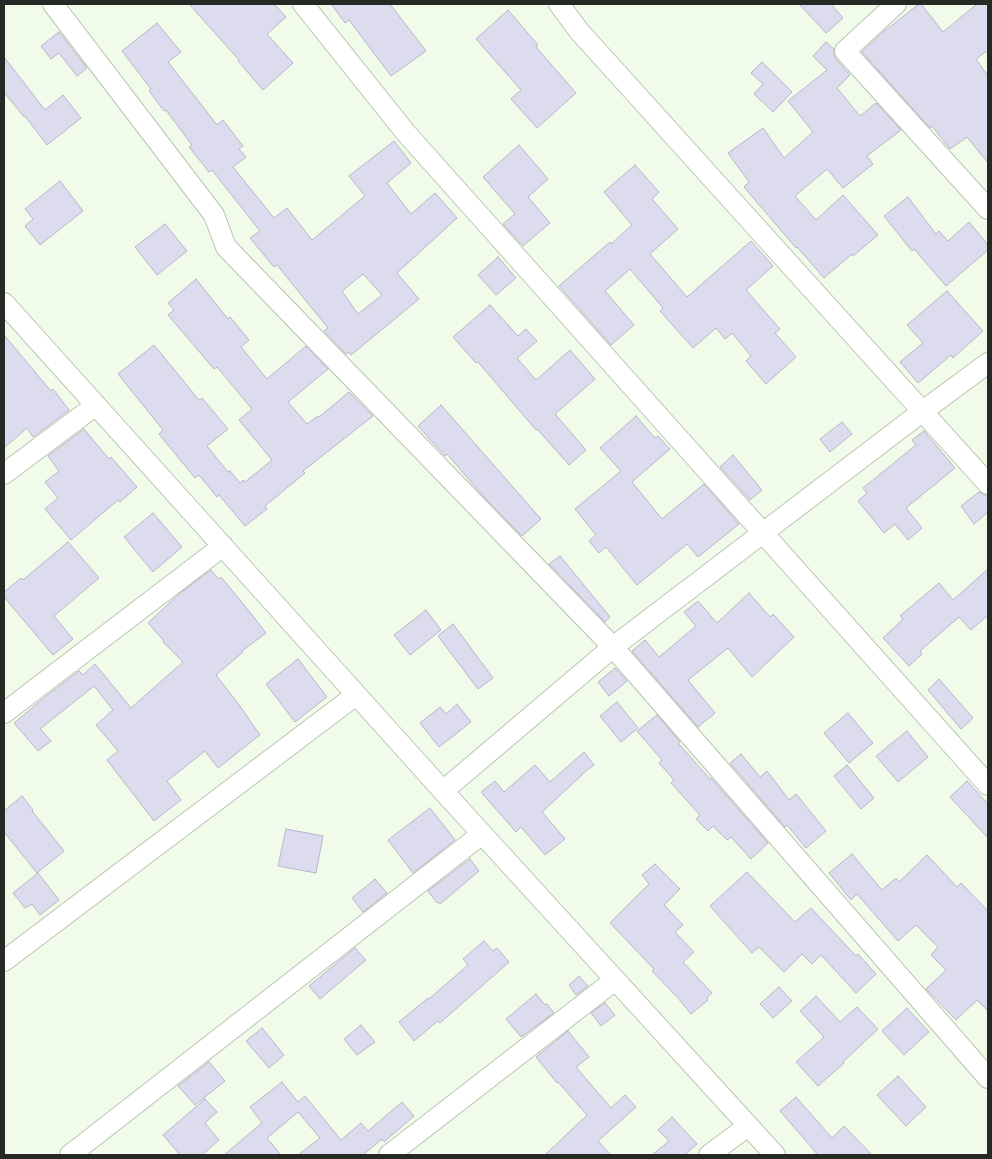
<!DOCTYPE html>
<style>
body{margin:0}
#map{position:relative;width:992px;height:1159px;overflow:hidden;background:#f0fbea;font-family:"Sofia Sans Condensed",sans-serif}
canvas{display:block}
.frame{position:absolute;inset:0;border:5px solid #262a24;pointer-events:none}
</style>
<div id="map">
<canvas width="992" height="1159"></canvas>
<div class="frame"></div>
</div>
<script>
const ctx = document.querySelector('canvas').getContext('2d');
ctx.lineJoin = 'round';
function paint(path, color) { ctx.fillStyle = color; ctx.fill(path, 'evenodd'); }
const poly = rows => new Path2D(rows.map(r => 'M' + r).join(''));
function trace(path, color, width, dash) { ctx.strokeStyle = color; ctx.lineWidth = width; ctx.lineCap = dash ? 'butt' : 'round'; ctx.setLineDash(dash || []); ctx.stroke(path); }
const building = poly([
 [189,4,274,4,286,17,267,34,293,63,263,90,238,61,239,60,189,4],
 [331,4,390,4,426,51,391,76,349,20,345,23,331,4],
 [799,4,831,4,843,18,826,33,799,4],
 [919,4,921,4,943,32,977,4,988,4,988,50,976,59,988,76,988,163,967,137,950,149,932,126,930,128,862,52,882,33,919,4],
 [508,10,538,45,536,47,576,93,537,128,511,99,521,90,476,39,508,10],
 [157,23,181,52,168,62,217,125,223,120,243,146,239,149,246,157,233,167,274,218,287,208,312,240,365,196,349,176,394,141,411,163,387,183,411,214,435,193,457,218,397,273,419,299,351,355,349,352,346,354,324,331,328,328,277,265,274,267,250,238,260,231,212,170,209,172,189,147,192,145,166,110,164,111,149,91,151,89,122,51,157,23],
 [363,274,382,295,358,314,342,291,363,274],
 [59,32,87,68,77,76,59,53,51,59,41,46,59,32],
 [826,42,834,49,834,54,836,59,850,75,837,88,860,116,876,103,901,130,867,156,873,164,843,188,827,169,795,196,816,220,843,195,878,235,853,256,852,254,824,278,797,247,796,248,744,187,749,182,728,153,763,128,784,158,813,132,788,101,827,70,813,56,826,42],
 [4,57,45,110,63,95,81,118,47,145,25,116,24,117,4,92,4,57],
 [762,62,792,92,773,112,754,94,763,84,751,73,762,62],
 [519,145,548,179,528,197,550,223,523,246,503,224,515,214,483,177,519,145],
 [635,165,659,192,652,199,678,229,650,254,687,297,751,241,773,266,746,290,780,329,775,333,796,357,766,384,746,361,751,356,732,333,725,339,716,328,693,348,660,311,663,308,630,269,605,291,634,325,611,345,559,286,610,242,611,244,632,225,604,192,635,165],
 [60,181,83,211,40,245,25,226,33,219,25,209,60,181],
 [908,197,936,234,939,231,948,241,969,222,988,245,988,250,946,286,914,249,912,251,884,216,908,197],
 [165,224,187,251,157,275,135,247,165,224],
 [498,257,516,278,496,295,478,275,498,257],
 [196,279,228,319,230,317,249,340,241,347,267,379,306,346,328,369,288,402,307,424,318,416,319,417,349,392,373,416,303,471,305,473,265,506,267,509,245,526,219,495,217,497,199,475,195,478,159,434,163,430,118,374,154,345,199,400,202,398,228,429,207,446,228,472,230,471,240,483,243,480,245,482,272,460,239,420,252,409,217,367,214,369,168,315,174,310,168,303,196,279],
 [947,291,983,331,953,358,951,355,918,383,900,362,923,343,907,325,947,291],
 [490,305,518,336,526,329,537,341,517,358,536,380,570,350,595,379,555,414,586,450,569,465,537,429,536,430,478,362,476,363,453,337,490,305],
 [4,335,51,391,53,389,69,410,33,437,27,428,4,448,4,335],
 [441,405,541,519,522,536,484,497,447,454,445,456,418,426,441,405],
 [636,416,655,438,658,436,670,449,632,482,662,519,704,484,739,524,698,557,687,544,637,585,606,547,599,553,589,541,596,535,575,509,621,471,600,448,636,416],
 [842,422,852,434,830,452,820,439,842,422],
 [84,429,109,459,111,457,137,487,120,502,118,500,71,540,45,509,58,498,45,482,59,471,48,456,84,429],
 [924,431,955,468,906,508,922,528,908,540,895,524,884,533,858,501,867,493,863,488,916,445,912,440,924,431],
 [733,455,762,490,750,500,720,467,733,455],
 [979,492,986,495,988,498,988,512,974,524,961,506,979,492],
 [153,513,182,547,153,572,124,537,153,513],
 [68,542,99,578,54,616,73,639,53,655,4,597,4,592,21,578,23,580,68,542],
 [560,556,610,617,605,622,549,564,560,556],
 [988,569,988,615,971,630,959,617,920,651,922,654,909,666,883,638,903,619,900,616,939,583,953,600,988,569],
 [211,570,219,579,221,577,249,611,266,633,242,651,243,652,216,675,240,706,260,735,218,768,205,751,167,781,181,800,154,821,107,760,118,751,96,725,113,710,94,686,40,729,51,741,38,751,14,723,45,697,79,671,83,675,95,664,131,708,183,662,163,642,164,641,148,623,179,594,211,570],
 [749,593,770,617,773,614,794,637,752,677,728,648,688,680,715,713,698,727,632,651,645,640,659,657,696,626,684,612,698,601,717,623,749,593],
 [426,610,441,630,410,655,394,635,426,610],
 [453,624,493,678,478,689,438,636,453,624],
 [298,659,327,697,295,722,266,684,298,659],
 [615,668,627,681,609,696,598,682,615,668],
 [939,679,973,718,961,729,928,690,939,679],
 [617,702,638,728,621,742,600,716,617,702],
 [457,704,471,722,439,747,420,723,440,707,446,714,457,704],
 [848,713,873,743,849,763,824,733,848,713],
 [657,715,680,742,678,743,710,779,711,778,768,843,751,859,731,837,727,840,713,826,708,831,696,819,700,815,671,783,674,780,659,763,662,760,637,731,657,715],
 [907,731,928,757,898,782,876,756,907,731],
 [584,752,594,765,582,774,582,775,542,812,565,839,545,855,521,827,516,832,481,792,495,781,504,792,535,765,550,782,584,752],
 [741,754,760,777,767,771,789,800,796,794,826,831,806,848,787,825,785,827,730,763,741,754],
 [847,765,874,798,861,809,834,776,847,765],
 [967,781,988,804,988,838,950,797,967,781],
 [22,796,33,810,32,811,64,851,37,873,4,832,4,811,22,796],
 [430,808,455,840,413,873,388,840,430,808],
 [286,829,323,836,316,873,278,866,286,829],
 [852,854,882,890,896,878,899,882,927,855,957,887,961,883,988,911,988,1011,977,1000,956,1020,926,989,946,970,931,955,938,947,916,925,898,941,857,894,851,900,829,873,852,854],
 [470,859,479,871,440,904,438,902,437,903,428,891,470,859],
 [655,864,680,889,664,905,683,925,675,932,694,952,683,962,712,993,707,998,708,1000,691,1014,677,997,652,971,654,969,610,923,649,884,642,875,655,864],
 [747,872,795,922,811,908,856,956,858,954,876,974,856,993,821,955,812,964,802,954,784,972,759,947,752,953,710,906,747,872],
 [38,873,59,900,40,915,32,904,25,908,13,893,38,873],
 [375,879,387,893,363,912,352,898,375,879],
 [484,941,493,951,497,948,509,962,440,1023,438,1021,414,1041,399,1022,428,998,429,999,468,965,463,959,484,941],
 [355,948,366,960,320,999,309,986,355,948],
 [579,976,588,986,576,995,569,985,579,976],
 [779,987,792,1001,773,1018,760,1004,779,987],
 [536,994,545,1005,547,1004,554,1013,521,1037,506,1019,536,994],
 [816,996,840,1022,857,1007,878,1029,843,1062,844,1063,818,1086,796,1062,824,1037,800,1011,816,996],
 [605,1003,615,1015,601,1026,591,1013,605,1003],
 [907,1008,929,1032,904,1055,882,1031,907,1008],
 [361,1025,375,1042,357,1055,344,1039,361,1025],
 [262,1028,284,1055,269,1068,246,1041,262,1028],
 [568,1031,589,1057,576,1067,611,1108,625,1095,636,1107,598,1141,611,1155,545,1155,587,1115,558,1082,557,1083,536,1057,568,1031],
 [209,1062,225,1081,195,1105,178,1086,209,1062],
 [898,1076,926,1107,906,1126,877,1095,898,1076],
 [282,1082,298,1102,305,1096,341,1140,361,1123,368,1131,402,1102,414,1116,384,1142,382,1139,363,1155,298,1155,320,1138,298,1112,267,1138,281,1155,224,1155,262,1123,250,1107,282,1082],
 [796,1097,832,1138,844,1126,872,1155,818,1155,780,1111,796,1097],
 [205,1099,217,1112,205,1123,219,1140,202,1155,180,1155,163,1135,205,1099],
 [672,1117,697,1144,685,1155,652,1155,669,1141,658,1130,672,1117]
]);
paint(building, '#dcdcee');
trace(building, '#b7b6c8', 1);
const minor = poly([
 [53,4,214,215,226,247,613,647,988,1078],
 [303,4,406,133,988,785],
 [559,4,579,31,988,484],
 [896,4,845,51,988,209],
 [4,303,443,791,775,1155],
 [4,474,96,405],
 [4,713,223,546],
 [443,791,613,647,923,411,988,363],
 [4,961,356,695],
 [70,1155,482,834],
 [389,1155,615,980],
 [709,1155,748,1126]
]);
trace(minor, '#bac4b4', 22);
trace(minor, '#fff', 20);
</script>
